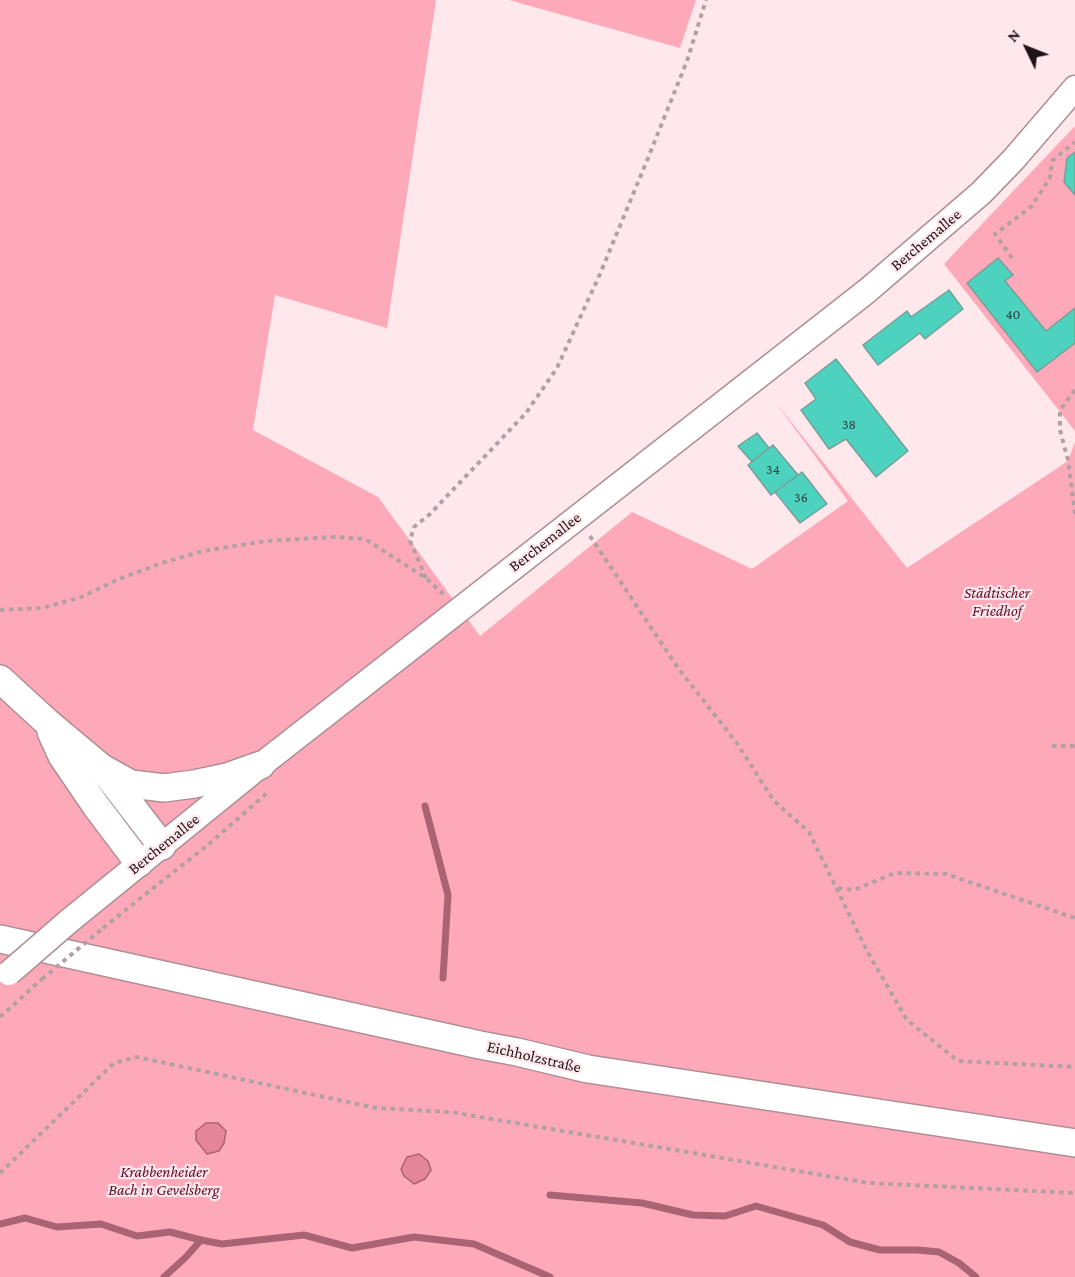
<!DOCTYPE html>
<meta charset="utf-8">
<style>
body{margin:0}
#map{position:relative;width:1075px;height:1277px;overflow:hidden;background:#fee8ec;font-family:"Crimson Pro",serif}
canvas{display:block}
.north{position:absolute;left:997px;top:18px;width:60px;height:60px;-webkit-text-stroke:4px #fee8ec;paint-order:stroke;rotate:313deg;font-size:16px;font-weight:700;line-height:24px;text-align:center;color:#1f1315}
.north::after{content:'';display:block;margin:auto;width:21px;height:27px;background:#1f1315;clip-path:polygon(50% 0,100% 100%,50% 72%,0 100%)}
</style>
<div id="map">
<canvas width="1075" height="1277"></canvas>
<div class="north">N</div>
</div>
<script>
const ctx = document.querySelector('canvas').getContext('2d');
ctx.lineJoin = 'round';
function paint(path, color) { ctx.fillStyle = color; ctx.fill(path, 'evenodd'); }
const poly = rows => new Path2D(rows.map(r => 'M' + r).join(''));
function trace(path, color, width, dash) { ctx.strokeStyle = color; ctx.lineWidth = width; ctx.lineCap = dash ? 'butt' : 'round'; ctx.setLineDash(dash || []); ctx.stroke(path); }
function drawText(font, color, halo, rows, align = 'center') {
  ctx.font = font + ' "Crimson Pro",serif'; ctx.lineWidth = 4.5; ctx.setLineDash([]); ctx.textBaseline = 'middle'; ctx.strokeStyle = halo; ctx.fillStyle = color; for (const [text, x, y, turn = 0] of rows) {
    ctx.save(); ctx.translate(x, y); ctx.rotate((+turn || 0) * Math.PI / 180); ctx.textAlign = isNaN(turn) ? turn : align; if (halo) ctx.strokeText(text, 0, 0); ctx.fillText(text, 0, 0); ctx.restore();
  }
}
paint(poly([
 [0,0,436,0,387,328,275,295,253,430,378,497,480,636,632,512,752,569,848,501,773,399,907,568,1068,461,1075,442,1075,1277,0,1277],
 [509,0,696,0,680,48],
 [1075,126,1075,431,944,264]
]), '#fda9b9');
const water = poly([
 [206,1123,218,1123,226,1131,224,1143,219,1151,207,1154,196,1140,196,1131,206,1123],
 [419,1154,428,1161,431,1170,425,1179,414,1184,404,1176,401,1169,407,1157,419,1154]
]);
paint(water, '#e5859a');
trace(water, '#aa6372', 1.5);
trace(poly([
 [425,806,448,895,443,978],
 [550,1195,642,1203,693,1215,725,1216,756,1206,823,1225,850,1242,880,1250,918,1250,939,1252,959,1263,976,1277],
 [0,1224,25,1218,57,1227,101,1224,137,1236,170,1232,201,1240,222,1244,304,1235,352,1248,414,1237,474,1244,550,1277],
 [164,1277,186,1257,201,1240]
]), '#aa6372', 7);
const building = poly([
 [1075,152,1075,195,1064,182,1067,158,1075,152],
 [998,258,1013,275,1005,281,1046,331,1075,308,1075,343,1037,372,967,283,998,258],
 [949,290,963,309,925,339,920,333,878,365,863,345,907,311,911,317,949,290],
 [836,359,908,451,876,477,846,439,829,449,801,410,816,399,805,383,836,359],
 [757,433,769,448,752,462,738,446,757,433],
 [773,445,798,475,771,495,748,465,773,445],
 [802,472,827,504,800,523,775,492,802,472]
]);
paint(building, '#4cd2be');
trace(building, '#7b9e97', 1.5);
const tertiary = poly([
 [69,921,261,765,867,291,981,193,1013,160,1075,88]
]);
const secondary = poly([
 [0,679,47,722,102,768,131,784,164,788,194,784,227,777,261,765],
 [51,732,62,756,96,806,139,863],
 [106,773,162,846],
 [0,939,480,1045,517,1052,588,1069,1075,1143]
]);
trace(tertiary, '#af8e94', 27);
trace(secondary, '#af8e94', 30);
trace(poly([
 [1012,258,995,234,1031,207,1050,178,1052,161,1075,142],
 [1075,390,1060,410,1060,430,1068,460,1075,514],
 [590,536,678,668,736,742,774,801,809,832,867,951,907,1020,958,1061,1075,1067],
 [426,578,410,541,414,527,430,514,526,413,557,368,600,274,646,163,687,61,706,0],
 [0,610,42,608,79,598,119,579,162,563,203,551,266,541,336,537,365,539,426,578,444,595],
 [1052,746,1075,746],
 [838,888,854,890,895,873,946,874,1075,918],
 [103,928,209,844,267,793],
 [0,1017,42,979],
 [0,1173,114,1063,137,1057,376,1108,451,1112,869,1183,1075,1193]
]), '#b2a0a3', 4, [4.5, 4.5]);
trace(tertiary, '#fff', 24);
trace(secondary, '#fff', 27);
const tertiaryBridge = poly([
 [9,973,69,921]
]);
trace(tertiaryBridge, '#af8e94', 27, []);
trace(poly([
 [42,979,103,928]
]), '#b2a0a3', 4, [4.5, 4.5]);
trace(tertiaryBridge, '#fff', 24);
drawText('14px', '#2a433f', null, [
 ["40",1013,315],
 ["38",849,425],
 ["34",773,470],
 ["36",801,498]
]);
drawText('16px', '#1f1315', '#fee8ec', [
 ["Berchemallee",926,240,-40],
 ["Berchemallee",545,542,-38],
 ["Berchemallee",164,844,-39],
 ["Eichholzstraße",534,1057,13]
]);
drawText('italic 16px', '#640d2b', '#fee8ec', [
 ["Städtischer",997,593],
 ["Friedhof",997,611],
 ["Krabbenheider",164,1172],
 ["Bach in Gevelsberg",164,1190]
]);
</script>
